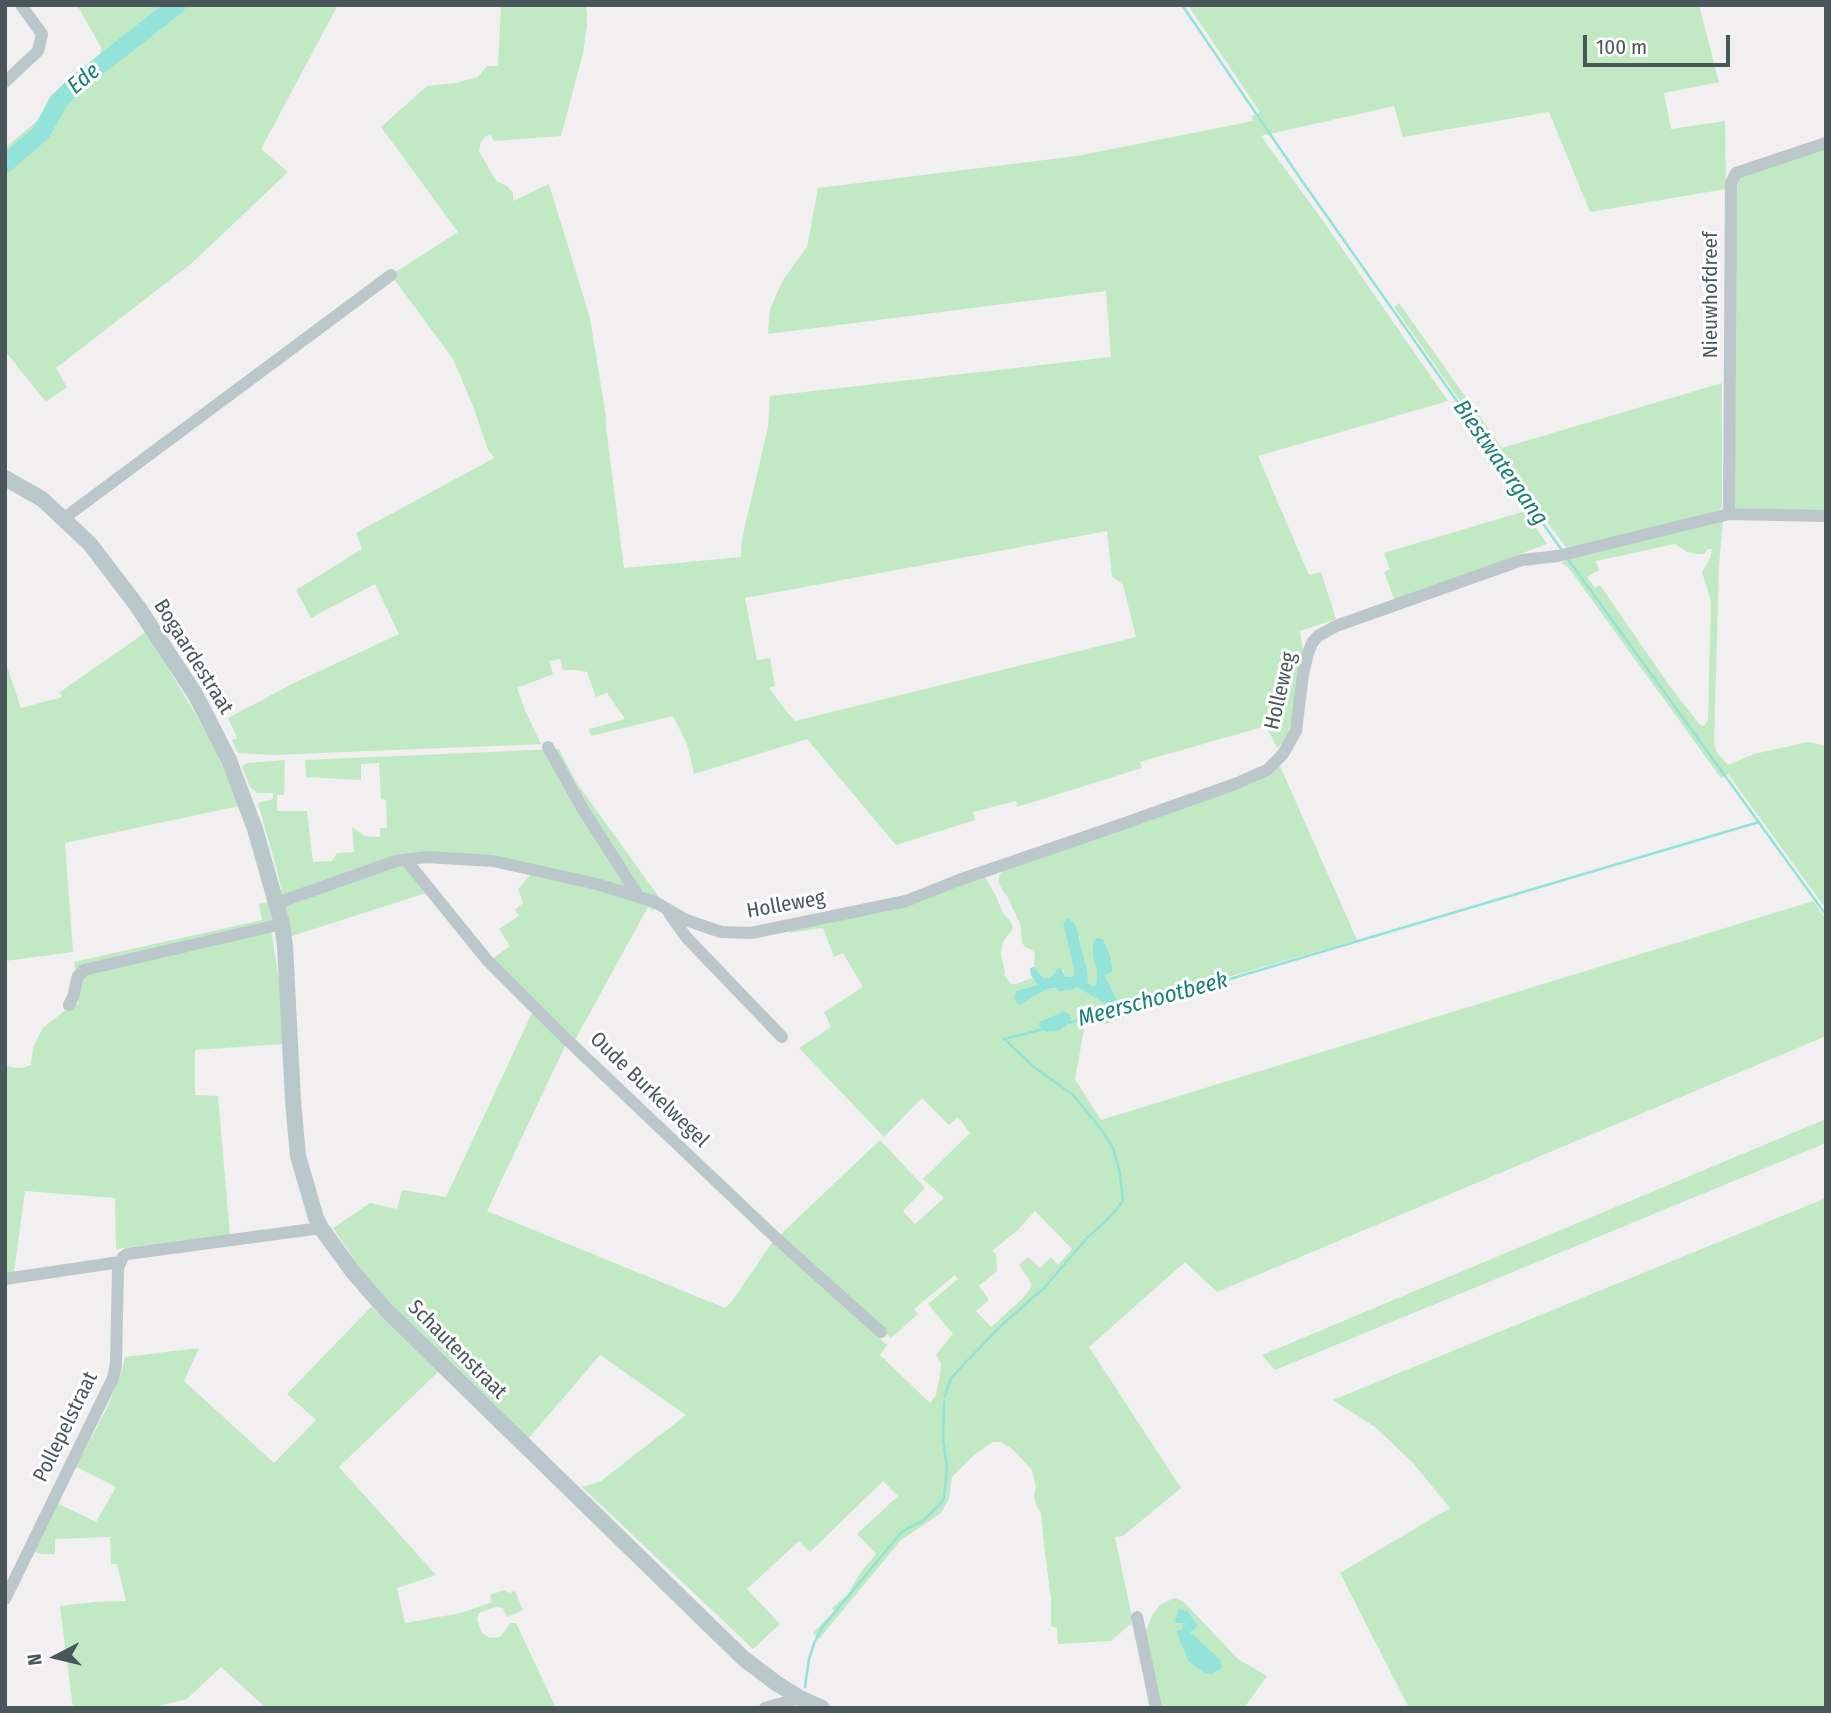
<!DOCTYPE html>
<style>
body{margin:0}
#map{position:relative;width:1831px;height:1713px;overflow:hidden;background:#f1efef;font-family:"Fira Sans Condensed",sans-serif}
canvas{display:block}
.frame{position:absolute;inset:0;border:7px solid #49575a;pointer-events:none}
.north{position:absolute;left:21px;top:1622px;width:70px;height:70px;-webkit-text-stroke:5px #fff;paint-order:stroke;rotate:263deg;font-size:19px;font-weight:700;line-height:28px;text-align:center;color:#49575a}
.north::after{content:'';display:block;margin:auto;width:24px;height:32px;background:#49575a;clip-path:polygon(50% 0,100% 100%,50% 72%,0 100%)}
.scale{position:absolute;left:1583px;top:35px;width:147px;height:32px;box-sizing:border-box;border:4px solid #49575a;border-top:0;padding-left:9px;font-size:21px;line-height:24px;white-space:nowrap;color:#49575a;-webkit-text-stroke:5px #fff;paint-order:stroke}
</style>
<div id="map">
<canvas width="1831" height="1713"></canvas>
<div class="frame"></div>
<div class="north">N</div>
<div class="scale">100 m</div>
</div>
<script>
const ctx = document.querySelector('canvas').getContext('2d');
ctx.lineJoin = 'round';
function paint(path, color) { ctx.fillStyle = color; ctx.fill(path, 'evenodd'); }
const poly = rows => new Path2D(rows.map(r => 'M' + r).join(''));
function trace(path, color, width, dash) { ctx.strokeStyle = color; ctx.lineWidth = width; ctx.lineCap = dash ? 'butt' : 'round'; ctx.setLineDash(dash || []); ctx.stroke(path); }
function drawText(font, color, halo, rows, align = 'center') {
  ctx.font = font + ' "Fira Sans Condensed",sans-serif'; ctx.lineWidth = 6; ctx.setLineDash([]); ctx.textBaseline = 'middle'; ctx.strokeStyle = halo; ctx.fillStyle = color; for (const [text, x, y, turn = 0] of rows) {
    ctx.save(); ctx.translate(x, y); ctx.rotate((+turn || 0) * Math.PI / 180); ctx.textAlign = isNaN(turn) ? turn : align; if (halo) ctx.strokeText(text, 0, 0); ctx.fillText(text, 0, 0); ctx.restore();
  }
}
paint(poly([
 [77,5,173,5,139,32,144,39,185,5,338,5,261,149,288,172,192,263,56,368,67,387,46,402,5,351,5,148,38,120,50,96,100,56,101,47],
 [501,5,585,5,587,11,587,25,583,53,561,136,494,141,491,135,486,136,481,142,479,151,496,181,507,186,513,193,513,201,549,184,590,318,606,417,606,428,624,568,741,557,742,539,768,427,770,396,1111,357,1106,291,768,334,770,309,783,280,807,247,818,188,1077,156,1253,121,1252,116,1260,112,1188,5,1699,5,1719,82,1664,93,1671,129,1725,121,1726,189,1590,212,1549,112,1403,137,1394,106,1261,136,1321,218,1448,401,1258,456,1309,575,1321,572,1336,619,1300,631,1303,653,1293,713,1287,739,1277,748,1266,726,1140,762,1142,768,1017,807,1016,801,973,812,975,820,896,845,807,739,694,774,687,744,673,716,591,736,589,729,625,719,607,693,596,697,587,672,577,670,563,670,560,659,549,661,553,674,517,688,525,710,541,744,273,755,238,753,232,740,237,738,228,718,292,684,399,634,375,584,311,618,296,590,362,549,356,533,494,458,488,450,473,406,453,359,391,275,458,232,381,127,427,86,455,83,478,77,487,66,498,66],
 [1107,531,1112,576,1123,585,1136,637,795,721,787,712,769,688,775,686,770,658,757,660,745,598],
 [1826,148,1826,511,1736,508,1732,506,1736,194,1738,181,1741,177],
 [1399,303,1502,448,1722,383,1722,506,1720,510,1568,550,1508,469,1394,307],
 [1525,511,1547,544,1395,601,1384,572,1390,569,1384,553],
 [1723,519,1719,566,1714,745,1717,752,1728,765,1754,754,1808,742,1826,746,1826,909,1728,774,1721,778,1568,567,1561,563,1571,557],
 [1675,544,1687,552,1697,554,1704,554,1708,549,1712,549,1710,558,1702,572,1711,601,1708,720,1704,726,1700,725,1669,685,1600,585,1595,588,1587,577,1599,570,1596,561],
 [146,632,192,708,218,755,239,806,65,843,73,952,5,961,5,660,21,708,62,697,60,692],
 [559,749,576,782,661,900,653,911,648,907,575,1040,492,959,510,946,499,929,519,916,515,910,523,903,518,889,531,874,533,867,401,857,426,893,289,937,279,878,258,803,273,799,273,793,257,793,250,787,242,766,247,763,285,760,284,795,277,795,277,811,307,811,313,862,332,861,337,853,354,852,352,827,365,836,380,837,380,828,387,828,386,800,381,799,379,763,361,764,361,780,306,777,305,760],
 [1280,766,1357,940,1173,993,1174,999,1105,1024,1098,1009,1087,1013,1075,1079,1101,1120,1813,901,1826,919,1826,1036,1217,1292,1185,1262,1089,1347,1181,1488,1123,1536,1115,1537,1133,1622,1111,1641,1058,1644,1057,1628,1051,1626,1051,1599,1044,1545,1041,1513,1037,1507,1034,1497,1036,1486,1032,1470,1012,1449,1001,1442,993,1442,975,1454,952,1477,949,1499,941,1513,901,1540,819,1639,813,1633,834,1611,832,1608,848,1594,860,1573,876,1554,857,1534,898,1496,883,1481,810,1552,799,1541,747,1589,780,1624,753,1649,582,1487,601,1481,686,1415,600,1355,528,1439,395,1308,360,1268,333,1228,370,1203,397,1209,402,1190,446,1197,532,1013,566,1044,487,1211,725,1308,732,1301,774,1240,887,1345,880,1355,930,1403,936,1395,940,1375,941,1363,936,1355,953,1334,928,1304,958,1279,955,1275,914,1309,918,1314,891,1338,842,1290,780,1235,880,1140,925,1188,903,1211,915,1224,944,1198,923,1179,970,1133,958,1117,949,1125,922,1098,884,1137,799,1048,831,1027,824,1012,863,987,843,953,834,957,823,928,789,933,788,928,943,892,985,877,996,896,1003,913,1009,919,1013,928,1003,942,1001,954,1005,972,1004,975,1011,984,1016,984,1032,978,1037,983,1031,987,1016,991,1021,1004,1047,989,1077,987,1102,1002,1117,1001,1105,976,1113,971,1111,958,1105,941,1093,957,1097,971,1096,985,1093,986,1088,983,1079,935,1072,960,1076,974,1072,977,1066,977,1063,970,1050,978,1043,978,1040,975,1034,967,1035,954,1032,950,1025,947,1022,943,1021,926,1007,896,1002,890,998,881,1000,874,1003,871],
 [1062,1012,1069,1014,1071,1018,1070,1023,1059,1031,1039,1022],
 [1035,1211,1072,1249,1058,1265,1051,1257,1040,1268,1028,1257,1019,1265,1031,1283,1030,1289,1021,1300,991,1327,976,1311,989,1300,979,1286,997,1271,996,1255,992,1251,1018,1230],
 [268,902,273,924,75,969,74,962,262,920,259,904],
 [271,930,281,993,283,1044,195,1050,195,1095,218,1096,230,1235,116,1249,115,1198,25,1191,14,1273,5,1274,5,1064,10,1067,22,1068,31,1065,33,1047,43,1028,64,1011,79,1003,76,980,84,973],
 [1826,1119,1826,1143,1275,1370,1262,1355],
 [1826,1198,1826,1708,1409,1708,1340,1573,1450,1508,1412,1462,1375,1427,1333,1400],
 [371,1307,438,1372,339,1467,436,1575,397,1588,405,1623,461,1613,492,1602,490,1595,504,1590,509,1593,515,1591,523,1610,507,1617,503,1608,495,1607,479,1613,477,1619,482,1633,490,1638,500,1637,511,1623,516,1623,556,1708,266,1708,221,1667,187,1699,151,1708,73,1708,60,1606,94,1602,126,1601,117,1564,111,1564,110,1537,55,1539,55,1554,41,1554,33,1551,57,1503,96,1522,116,1487,76,1467,108,1406,121,1372,125,1357,199,1348,184,1381,274,1463,316,1420,287,1394],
 [1174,1598,1183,1601,1238,1659,1267,1676,1244,1708,1161,1708,1146,1631,1152,1615,1160,1605],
 [1183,1623,1196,1628,1189,1631,1220,1659,1188,1661,1176,1631,1183,1630]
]), '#c1eac4');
paint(poly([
 [1069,918,1076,926,1087,971,1088,983,1093,986,1096,985,1097,971,1093,957,1093,942,1098,938,1104,940,1111,958,1113,971,1105,976,1117,1001,1115,1005,1111,1005,1102,1002,1077,987,1071,990,1059,991,1056,988,1047,989,1020,1005,1018,1004,1014,998,1016,991,1031,987,1037,984,1031,975,1030,968,1034,967,1043,978,1050,978,1060,967,1066,977,1072,977,1075,974,1063,922],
 [1062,1012,1065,1012,1069,1014,1071,1018,1070,1023,1059,1031,1046,1032,1040,1027,1039,1022],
 [1179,1609,1187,1611,1197,1625,1196,1628,1190,1632,1220,1659,1222,1667,1219,1670,1211,1674,1204,1673,1188,1661,1176,1631,1183,1629,1183,1623,1176,1623,1175,1621]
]), '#93e3da');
trace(poly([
 [1182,5,1300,178,1561,549],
 [1567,558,1826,915],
 [1068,1023,1176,995,1759,822],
 [945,1396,951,1378,966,1362,1002,1325,1045,1287,1087,1238,1109,1218,1123,1201,1119,1169,1113,1148,1101,1129,1073,1095,1034,1067,1004,1039,1044,1029],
 [805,1687,809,1659,815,1641,822,1628,899,1535,906,1529,923,1521,940,1504,944,1498,947,1468,943,1438,944,1402]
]), '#93e3da', 2.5);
trace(poly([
 [5,164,41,133,59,101,76,84,177,5]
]), '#93e3da', 18);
trace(poly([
 [5,82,38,51,42,34,21,5],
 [1729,514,1731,183,1736,173,1826,143],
 [65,519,71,513,391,275],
 [548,747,582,808,639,897],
 [406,860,487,960,560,1033,777,1239,881,1332],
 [277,903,396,861,426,857,493,861,597,884,655,902,686,920,721,932,751,933,906,901,959,880,1114,827,1235,784,1267,770,1283,754,1296,731,1303,674,1308,653,1312,643,1318,636,1336,626,1522,560,1558,556,1729,514,1826,516],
 [669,913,686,937,782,1037],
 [69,1005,73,997,78,976,84,970,282,924],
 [5,1279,120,1262],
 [5,1599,113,1378,116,1364,118,1268,123,1257,127,1254,321,1228],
 [1137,1617,1156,1708],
 [765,1708,800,1698]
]), '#bbc7ca', 12);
trace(poly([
 [5,478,42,499,90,544,138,607,195,694,229,760,255,829,282,924,285,946,293,1101,298,1156,316,1218,321,1228,353,1272,386,1310,743,1658,776,1683,800,1698,822,1708]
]), '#b9c8cb', 16);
drawText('21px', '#49575a', '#fff', [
 ["Nieuwhofdreef",1711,295,-90],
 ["Bogaardestraat",193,657,58],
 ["Holleweg",1281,691,-77],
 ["Holleweg",786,905,-10],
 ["Oude Burkelwegel",649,1090,44],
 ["Schautenstraat",457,1350,45],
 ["Pollepelstraat",66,1427,-64]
]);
drawText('italic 23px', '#197f74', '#fff', [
 ["Ede",84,79,-40],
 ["Biestwatergang",1500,463,55],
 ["Meerschootbeek",1153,1000,-15]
]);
</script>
